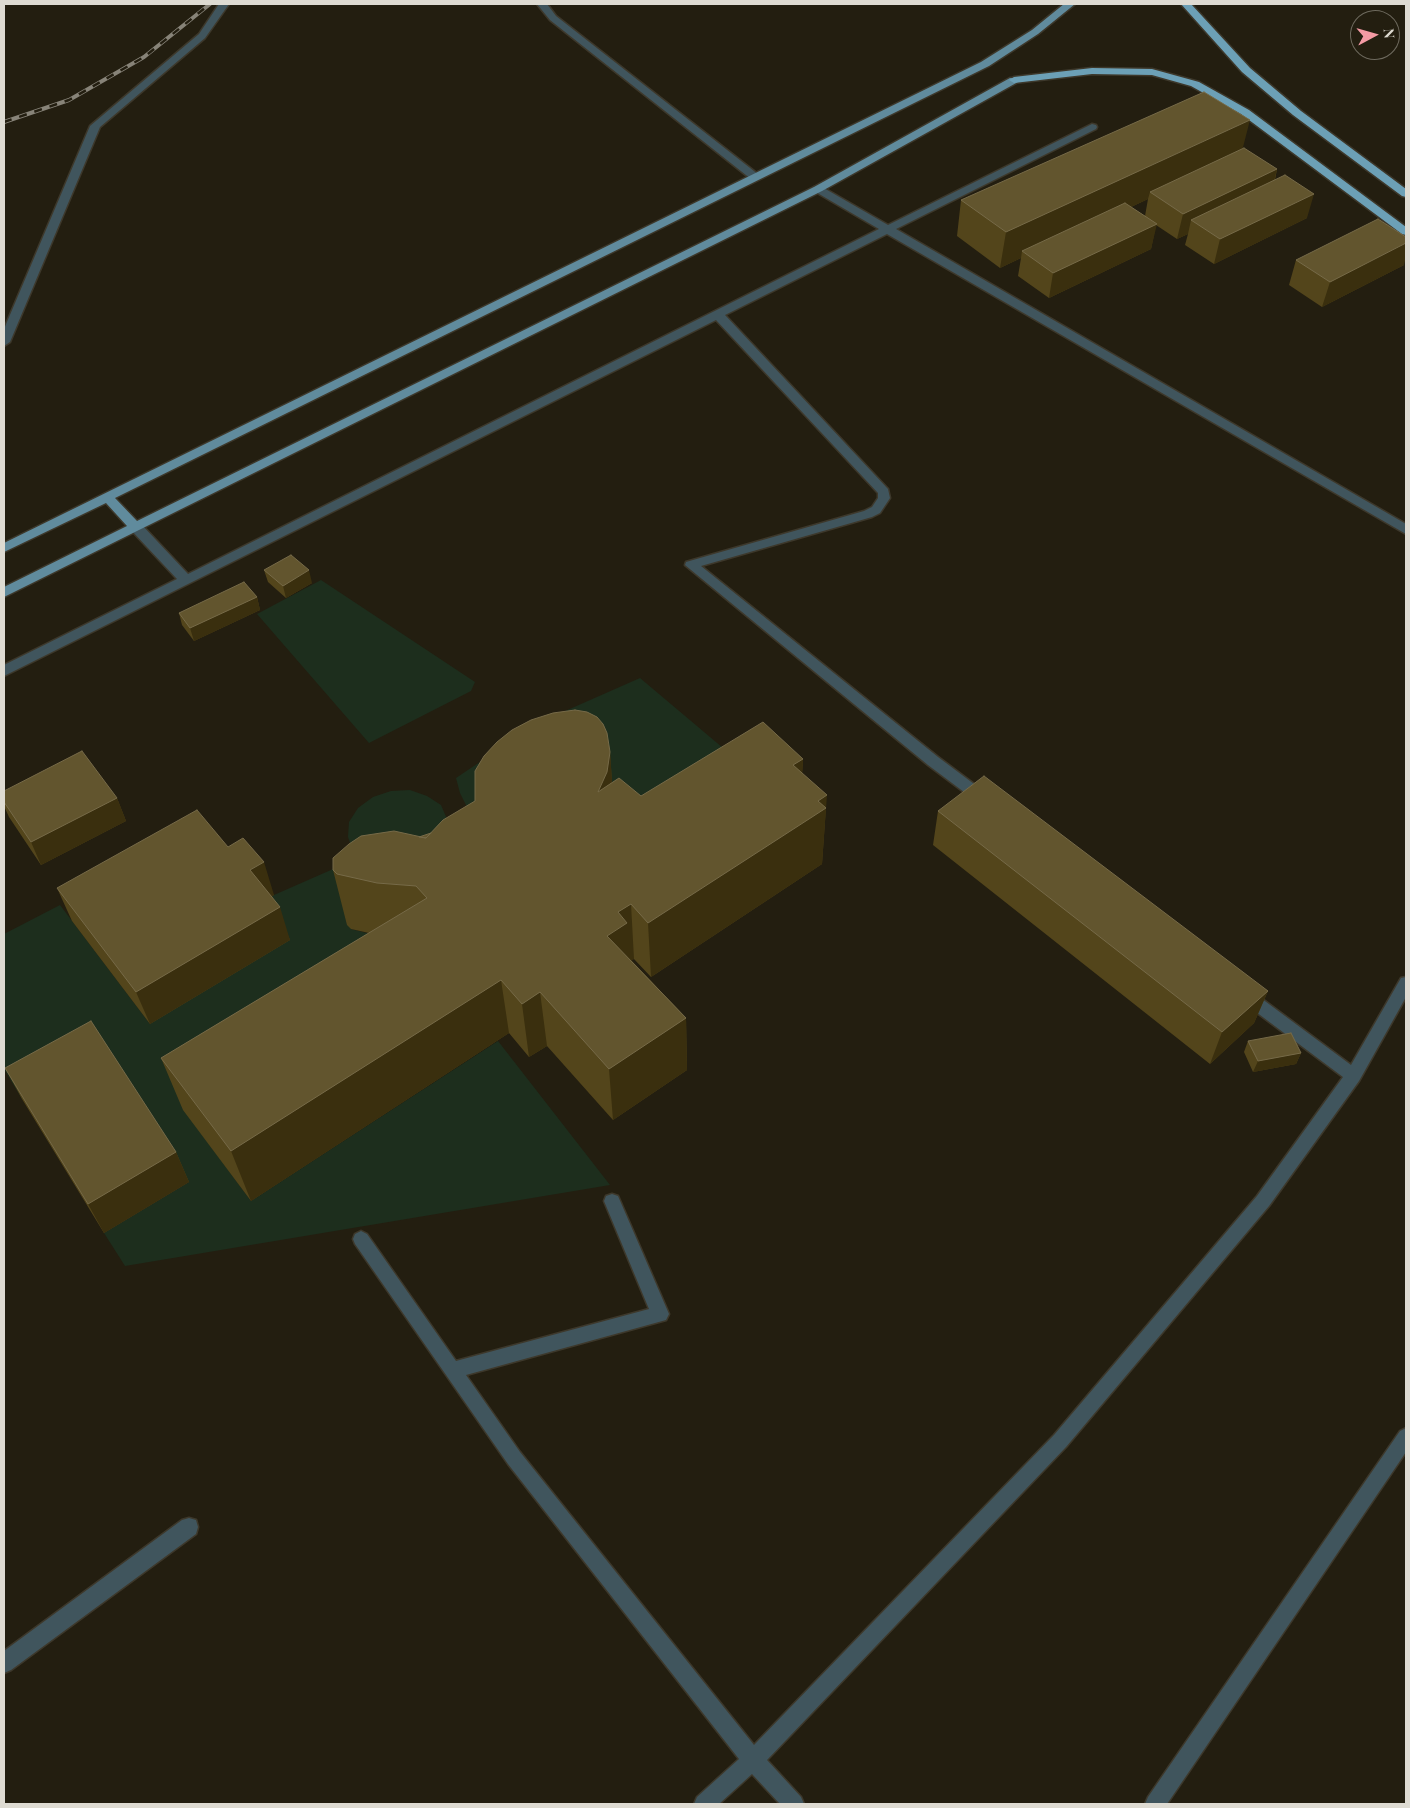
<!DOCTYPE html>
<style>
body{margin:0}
#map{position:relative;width:1410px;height:1808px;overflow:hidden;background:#231e10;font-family:"Playfair Display",serif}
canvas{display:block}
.frame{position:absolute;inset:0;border:5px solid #dedbd2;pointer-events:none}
.north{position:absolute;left:1350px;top:10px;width:50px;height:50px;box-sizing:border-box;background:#231e10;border:1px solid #6e6a5e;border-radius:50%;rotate:84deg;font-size:14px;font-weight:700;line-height:20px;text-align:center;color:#dedbd2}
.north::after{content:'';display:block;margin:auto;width:18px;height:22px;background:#f49aa4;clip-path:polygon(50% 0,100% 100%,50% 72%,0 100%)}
</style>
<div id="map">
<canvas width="1410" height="1808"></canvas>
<div class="frame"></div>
<div class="north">N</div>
</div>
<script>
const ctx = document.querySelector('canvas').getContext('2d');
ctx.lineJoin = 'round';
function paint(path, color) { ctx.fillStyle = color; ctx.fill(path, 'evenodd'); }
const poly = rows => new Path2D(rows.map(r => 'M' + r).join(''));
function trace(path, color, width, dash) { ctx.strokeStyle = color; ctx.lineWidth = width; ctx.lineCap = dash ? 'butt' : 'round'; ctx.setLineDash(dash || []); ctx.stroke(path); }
paint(poly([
 [321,580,475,682,471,691,369,743,257,614],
 [640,678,761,780,644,853,467,807,460,793,456,778,538,723],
 [410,790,427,796,441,805,447,819,446,834,353,851,348,837,349,822,358,808,373,797,391,791],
 [340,866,351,929,370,934,184,1110,251,1201,498,1041,610,1185,125,1266,104,1233,189,1182,22,1099,4,1069,4,934,60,905,150,1024,260,903,274,895]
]), '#1d2e1d');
const street = poly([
 [219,4,229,4,205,38,100,127,10,342,4,346,4,329,90,126,199,34,219,4],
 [537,4,547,4,556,16,759,175,760,177,759,179,751,179,550,20,537,4],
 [1092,124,1096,125,1097,127,1096,129,896,229,1406,524,1406,534,887,234,725,315,888,489,890,498,880,513,872,517,701,566,938,757,990,796,992,800,990,804,985,806,980,804,928,765,685,565,686,562,864,511,872,507,878,498,878,493,716,320,4,676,4,665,177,579,131,530,130,527,131,524,141,524,188,574,879,229,814,191,813,189,814,187,822,187,888,225,1092,124],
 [1406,977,1406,997,1359,1081,1269,1206,1066,1447,767,1760,801,1797,804,1804,780,1804,752,1774,719,1804,694,1804,697,1797,739,1759,508,1464,355,1244,353,1239,355,1234,361,1231,367,1234,456,1361,649,1309,604,1201,606,1196,612,1194,618,1196,669,1314,666,1320,466,1375,520,1452,754,1745,1054,1435,1257,1196,1343,1077,1240,1000,1237,995,1240,990,1245,989,1250,990,1351,1065,1401,978,1406,977],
 [1406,1428,1406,1452,1167,1804,1145,1804,1148,1797,1400,1431,1406,1428],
 [189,1518,196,1520,198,1527,196,1534,11,1670,4,1673,4,1651,182,1520,189,1518]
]);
const primary = poly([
 [1064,4,1075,4,1038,34,989,66,115,498,137,521,814,187,1010,78,1018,78,1018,82,822,191,4,597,4,587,127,526,106,503,4,552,4,543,981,62,1032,30,1064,4]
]);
const highway = poly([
 [1181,4,1191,4,1250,68,1301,111,1406,189,1406,197,1402,196,1293,115,1242,72,1181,4],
 [1092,68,1152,69,1199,82,1249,110,1406,227,1406,235,1402,234,1241,114,1191,86,1152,75,1092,74,1014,83,1009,80,1014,77,1092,68]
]);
trace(street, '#3d382b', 3);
trace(primary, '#3d382b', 3);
trace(highway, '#3d382b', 3);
paint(street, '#40555d');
paint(primary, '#608b9d');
paint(highway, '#6ca0b6');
const rail = poly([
 [4,122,69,100,144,57,210,4]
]);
trace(rail, '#878378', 4);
trace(rail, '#231e10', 2.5, [8]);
paint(poly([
 [1242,149,1277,169,1275,180,1307,218,1214,264,1185,245,1188,234,1177,239,1156,225,1151,249,1049,298,1018,276,1021,258,1000,268,957,236,961,200],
 [1148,199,1145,216,1131,207],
 [1296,260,1404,265,1322,307,1289,285],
 [264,570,312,583,286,598,268,582],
 [257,597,260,610,194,641,182,625,179,613],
 [610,752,612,783,641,796,803,759,802,774,826,807,822,864,651,977,634,959,631,960,686,1018,687,1070,613,1120,547,1046,529,1057,509,1033,251,1201,183,1110,161,1058,369,933,351,929,347,925,333,870,431,833],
 [117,798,126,821,41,865,9,817,4,806,4,802],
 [938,811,1268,991,1254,1023,1210,1064,933,845],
 [228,847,274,895,272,896,290,940,150,1024,72,921,57,888],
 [1248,1041,1301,1053,1296,1064,1253,1072,1244,1052],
 [5,1068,176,1152,189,1182,104,1233,22,1099]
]), '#53451b');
paint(poly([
 [1250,120,1241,155,1150,192,1148,199,1028,255,1022,251,1021,258,1000,268,1006,232],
 [1277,169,1271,194,1191,220,1188,234,1177,239,1183,214],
 [1314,194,1307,218,1214,264,1220,239],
 [1157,224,1151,249,1049,298,1053,273],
 [1406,243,1406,257,1404,265,1322,307,1330,282],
 [309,570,312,583,286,598,283,586],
 [257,597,260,610,194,641,190,628],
 [610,752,614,809,598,792],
 [803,759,800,816,793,765],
 [827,795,826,809,826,808,822,864,651,977,648,923,818,801],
 [117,798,126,821,41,865,31,842],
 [264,862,274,895,260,903,250,870],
 [631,904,634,959,629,962,607,936,618,912],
 [280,907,290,940,150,1024,136,992],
 [501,980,509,1033,251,1201,231,1151],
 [1268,991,1254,1023,1210,1064,1222,1032],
 [540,992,547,1046,529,1057,522,1004],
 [686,1018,687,1070,613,1120,609,1069],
 [1301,1053,1296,1064,1253,1072,1258,1061],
 [176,1152,189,1182,104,1233,88,1204]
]), '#3a2f0e');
const building = poly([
 [1204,92,1250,120,1006,232,961,200,1204,92],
 [1244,148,1277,169,1183,214,1150,192,1244,148],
 [1285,175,1314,194,1220,239,1191,220,1285,175],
 [1125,203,1157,224,1053,273,1022,251,1125,203],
 [1378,219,1406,237,1406,243,1330,282,1296,260,1378,219],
 [291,555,309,570,283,586,264,570,291,555],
 [244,582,257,597,190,628,179,613,244,582],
 [575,710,587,712,597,717,603,724,607,733,610,752,607,772,598,792,619,778,641,796,763,722,803,759,793,765,827,795,818,801,826,808,648,923,631,904,618,912,627,923,607,936,686,1018,609,1069,540,992,522,1004,501,980,231,1151,161,1058,427,898,416,886,377,883,337,874,333,870,333,858,349,844,361,836,394,831,426,838,443,820,475,801,475,771,484,756,497,742,512,730,531,720,553,713,575,710],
 [82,751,117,798,31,842,4,802,4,791,82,751],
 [984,776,1268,991,1222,1032,938,811,984,776],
 [197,810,228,847,243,838,264,862,250,870,280,907,136,992,57,888,197,810],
 [431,833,426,838,419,837,431,833],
 [91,1021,176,1152,88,1204,5,1068,91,1021],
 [1291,1033,1301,1053,1258,1061,1248,1041,1291,1033]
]);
paint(building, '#62552e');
trace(building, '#766a48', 1);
</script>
